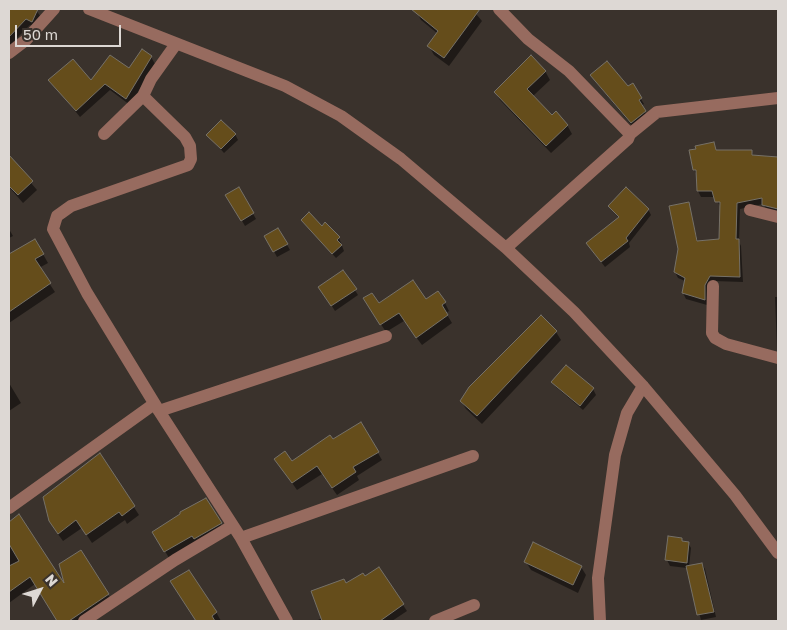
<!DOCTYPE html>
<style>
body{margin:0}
#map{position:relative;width:787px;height:630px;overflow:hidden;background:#3a322c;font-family:"Golos Text",sans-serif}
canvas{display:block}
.frame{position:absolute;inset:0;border:10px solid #ddd8d4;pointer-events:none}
.north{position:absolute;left:15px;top:565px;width:50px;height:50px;-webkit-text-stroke:4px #3a322c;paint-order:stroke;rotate:50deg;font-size:14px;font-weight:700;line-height:20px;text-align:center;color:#ddd8d4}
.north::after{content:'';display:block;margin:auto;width:18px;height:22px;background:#ddd8d4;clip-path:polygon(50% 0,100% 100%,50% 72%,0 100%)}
.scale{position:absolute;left:15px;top:25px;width:106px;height:22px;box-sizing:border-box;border:2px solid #ddd8d4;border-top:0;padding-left:6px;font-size:15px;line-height:18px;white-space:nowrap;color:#ddd8d4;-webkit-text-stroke:4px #3a322c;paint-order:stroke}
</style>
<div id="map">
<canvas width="787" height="630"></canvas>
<div class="frame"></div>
<div class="north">N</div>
<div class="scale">50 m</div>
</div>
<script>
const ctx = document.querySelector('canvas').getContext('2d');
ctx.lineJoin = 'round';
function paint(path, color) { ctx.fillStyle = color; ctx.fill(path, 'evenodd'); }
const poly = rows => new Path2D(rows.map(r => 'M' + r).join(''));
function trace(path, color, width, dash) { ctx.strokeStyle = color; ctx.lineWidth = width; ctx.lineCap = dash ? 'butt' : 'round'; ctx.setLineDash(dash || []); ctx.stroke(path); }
paint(poly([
 [9,9,35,9,41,17,36,27,30,25,9,46],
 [418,9,472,9,482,21,449,66,434,55,429,46,438,34,421,20,416,11],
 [151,57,155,64,130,105,110,90,80,117,50,80,92,82,129,70],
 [545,71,550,80,533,96,552,117,567,125,572,134,551,153,500,100,495,92],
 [595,81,627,88,632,85,644,104,641,106,648,117,634,128],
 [235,134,238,140,224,153,208,135],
 [714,143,717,152,751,151,754,156,778,158,778,214,767,210,763,204,740,209,739,242,741,246,743,282,714,281,707,305,686,299,683,293,685,281,678,278,675,272,688,203,698,242,720,241,721,208,715,197,701,197,698,191,697,175,694,170],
 [9,157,37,190,23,203,9,187],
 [239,189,256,219,245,226,227,195],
 [609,207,648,209,651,215,629,243,630,247,605,267,591,249,619,218],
 [302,221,339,238,344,251,336,258],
 [9,229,13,236,9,238],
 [278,229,290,250,277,257,266,236],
 [35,240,48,263,39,268,55,292,9,323,9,256],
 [344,273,358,295,335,311,323,292],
 [775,297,778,297,778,350,777,349],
 [426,300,445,303,449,311,446,313,452,323,422,345,404,321,386,332,369,306],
 [556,332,561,340,482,424,466,409,461,401],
 [566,366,593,389,596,395,583,410,556,387,553,382],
 [9,383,21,403,9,411],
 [361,424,382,460,357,476,359,480,337,495,322,474,297,490,281,467],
 [100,455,139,515,127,524,125,520,92,543,82,528,63,541,55,530],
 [19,516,66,588,81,551,113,603,85,621,58,621,35,584,9,603,9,523],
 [220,523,224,530,169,558,154,532],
 [681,539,683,542,688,543,691,548,689,567,702,564,705,569,716,617,701,620,687,568,670,566,667,560],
 [526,562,581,567,586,575,578,593,531,570],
 [346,585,403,605,407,611,392,621,316,621,322,618],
 [177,589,216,612,221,621,197,621]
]), '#0007');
const building = poly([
 [9,9,38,9,32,22,26,19,9,37,9,9],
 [411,9,480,9,444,58,427,46,438,31,411,9],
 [142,49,152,56,126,99,105,84,76,111,48,80,73,59,91,80,110,55,129,68,142,49],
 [531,55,546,71,527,89,552,115,556,111,568,125,546,146,494,92,531,55],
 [607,61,628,86,633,83,642,98,639,100,646,111,631,123,590,75,607,61],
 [221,120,236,134,221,149,206,135,221,120],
 [714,142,716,150,752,150,752,155,778,157,778,209,762,205,762,198,737,203,736,239,739,239,740,277,710,276,705,285,705,300,682,293,685,278,674,272,678,249,669,206,689,202,697,241,719,239,720,202,715,202,712,191,697,191,696,170,693,170,689,150,696,149,695,146,714,142],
 [9,155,33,181,18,195,9,186,9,155],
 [239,187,254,213,241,221,225,195,239,187],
 [626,187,649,209,626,238,628,241,601,262,586,243,619,217,608,206,626,187],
 [309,212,322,226,325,222,340,237,337,240,342,245,332,254,301,220,309,212],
 [278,228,288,244,273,252,264,236,278,228],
 [35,239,44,254,35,259,51,283,9,312,9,254,35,239],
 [343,270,357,289,331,306,318,287,343,270],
 [413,280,426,299,438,291,446,302,442,305,448,315,416,338,399,313,380,325,363,298,372,293,379,303,413,280],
 [541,315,557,331,477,416,460,401,469,387,541,315],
 [566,365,594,388,580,406,551,382,566,365],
 [361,422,379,452,353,467,356,472,332,488,317,466,292,483,274,459,285,451,292,461,330,435,333,439,361,422],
 [100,453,135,506,122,516,119,512,86,535,76,520,58,534,49,521,43,497,100,453],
 [206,498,222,523,194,539,192,536,164,552,152,532,180,514,180,512,206,498],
 [19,514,64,583,59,564,81,550,109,594,69,621,57,621,30,577,9,592,9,566,19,561,9,544,9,522,19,514],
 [668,536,682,538,682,541,689,542,687,563,665,560,668,536],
 [533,542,582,566,573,585,524,562,533,542],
 [702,563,714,612,697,615,686,566,702,563],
 [379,567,404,604,380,621,322,621,311,591,344,579,346,583,363,573,365,576,379,567],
 [189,570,217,612,212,616,215,621,196,621,170,581,189,570]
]);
paint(building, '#654d1b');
trace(building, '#767168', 1);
trace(poly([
 [89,9,285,86,341,116,401,159,506,248,574,312,643,386,735,495,778,553],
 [499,9,528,39,569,71,630,134],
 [9,53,26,40,54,9],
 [143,96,185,137,190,146,191,159,188,165,71,206,57,216,53,229,87,293,159,411,241,538,287,621],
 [104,134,143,96,151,79,176,44],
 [750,210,778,217],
 [506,248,628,139,630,134,657,112,778,98],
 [713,286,712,333,715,338,726,344,778,358],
 [159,411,386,336],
 [9,508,154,404],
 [241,538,473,456],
 [84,621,175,560,232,526],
 [435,621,474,605],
 [600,621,598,578,615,455,627,413,643,386]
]), '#976b5f', 12);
</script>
